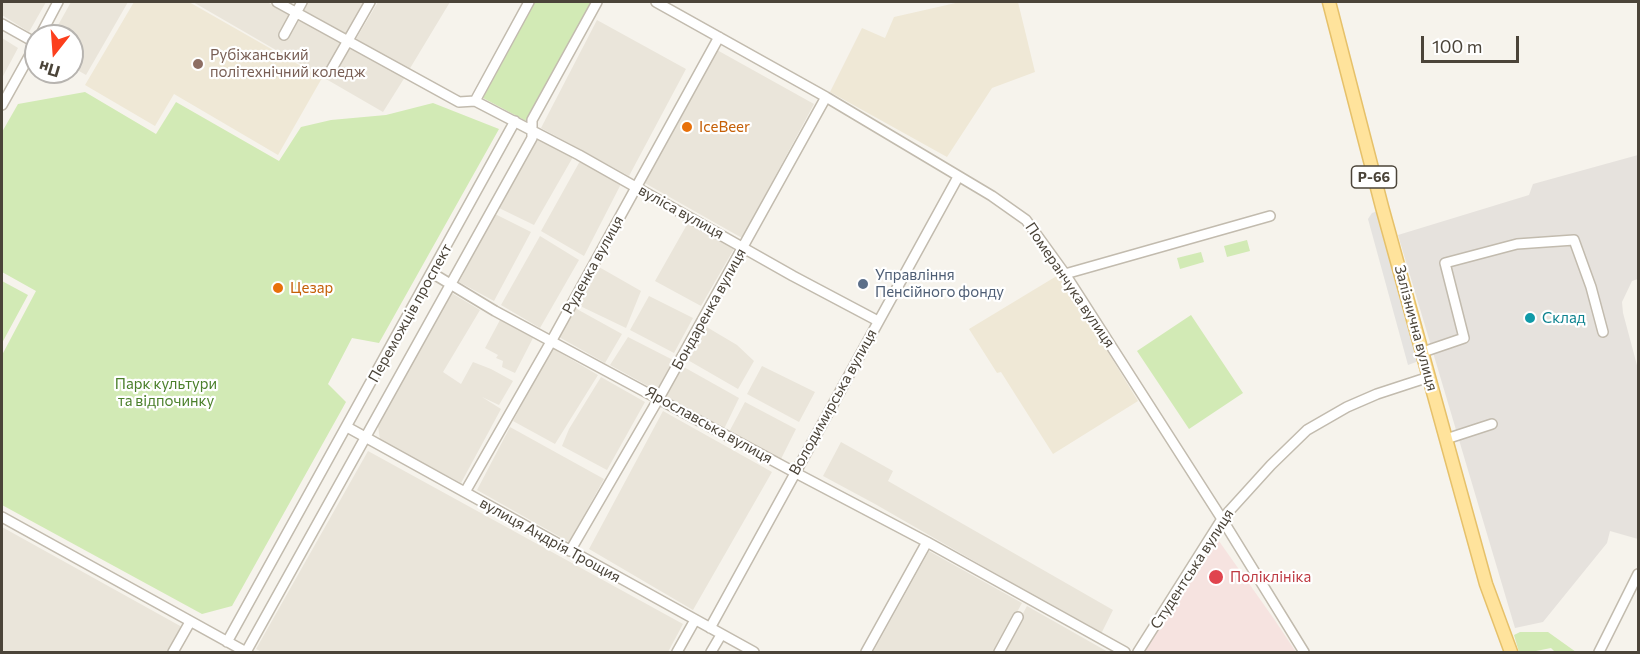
<!DOCTYPE html>
<meta charset="utf-8">
<style>
body{margin:0}
#map{position:relative;width:1640px;height:654px;overflow:hidden;background:#f6f3ec;font-family:Commissioner,sans-serif}
canvas{display:block}
.frame{position:absolute;inset:0;border:3px solid #4b4439;pointer-events:none}
.north{position:absolute;left:24px;top:24px;width:60px;height:60px;box-sizing:border-box;background:#fff;border:2px solid #b7b4b0;border-radius:50%;rotate:197deg;font-size:16px;font-weight:700;line-height:24px;text-align:center;color:#4b4439}
.north::after{content:'';display:block;margin:auto;width:21px;height:27px;background:#fc3f1d;clip-path:polygon(50% 0,100% 100%,50% 72%,0 100%)}
.scale{position:absolute;left:1421px;top:36px;width:98px;height:27px;box-sizing:border-box;border:3px solid #4b4439;border-top:0;padding-left:8px;font-size:18px;line-height:21px;white-space:nowrap;color:#4b4439;-webkit-text-stroke:4px #fff;paint-order:stroke}
</style>
<div id="map">
<canvas width="1640" height="654"></canvas>
<div class="frame"></div>
<div class="north">Пн</div>
<div class="scale">100 m</div>
</div>
<script>
const ctx = document.querySelector('canvas').getContext('2d');
ctx.lineJoin = 'round';
function paint(path, color) { ctx.fillStyle = color; ctx.fill(path, 'evenodd'); }
const poly = rows => new Path2D(rows.map(r => 'M' + r).join(''));
function trace(path, color, width, dash) { ctx.strokeStyle = color; ctx.lineWidth = width; ctx.lineCap = dash ? 'butt' : 'round'; ctx.setLineDash(dash || []); ctx.stroke(path); }
function drawText(font, color, halo, rows, align = 'center') {
  ctx.font = font + ' Commissioner,sans-serif'; ctx.lineWidth = 4.5; ctx.setLineDash([]); ctx.textBaseline = 'middle'; ctx.strokeStyle = halo; ctx.fillStyle = color; for (const [text, x, y, turn = 0] of rows) {
    ctx.save(); ctx.translate(x, y); ctx.rotate((+turn || 0) * Math.PI / 180); ctx.textAlign = isNaN(turn) ? turn : align; if (halo) ctx.strokeText(text, 0, 0); ctx.fillText(text, 0, 0); ctx.restore();
  }
}
paint(poly([
 [2,2,46,2,29,32,2,15],
 [71,2,128,2,86,75,72,67,72,36,52,36],
 [193,2,267,2,405,77,383,112],
 [308,2,365,2,347,34,303,10],
 [378,2,450,2,409,70,356,39],
 [597,20,686,69,629,176,541,128],
 [2,38,18,48,2,78],
 [717,50,814,104,742,238,643,182],
 [537,137,573,157,534,225,499,208],
 [580,161,621,184,584,256,541,231],
 [495,214,531,232,494,301,459,282],
 [689,221,735,247,701,306,655,281],
 [540,236,579,260,540,328,501,305],
 [599,267,641,291,626,328,578,305],
 [450,292,480,310,443,372,461,384,473,362,491,369,513,381,499,405,482,397,501,409,461,483,380,440,378,426],
 [649,296,693,318,674,353,630,330],
 [575,308,622,334,605,363,559,337],
 [500,320,533,338,515,373,502,367,503,361,496,358,498,355,485,348],
 [705,326,737,345,754,361,738,389,686,359],
 [628,337,673,360,657,391,610,365],
 [552,348,598,375,555,444,513,421],
 [682,366,739,398,724,429,665,396],
 [762,366,815,392,799,422,747,394],
 [601,377,645,402,607,470,562,446,569,429],
 [745,402,796,429,781,459,729,432],
 [663,411,772,472,693,610,589,549],
 [510,427,604,479,569,542,477,490],
 [841,442,893,471,888,481,1113,610,1101,634,875,504,823,476],
 [368,451,683,624,668,652,262,652,256,649],
 [2,527,182,627,168,652,2,652],
 [929,551,1022,603,995,652,873,652],
 [1027,606,1108,652,1002,652]
]), '#eae5da');
paint(poly([
 [1638,155,1638,279,1632,281,1622,302,1623,313,1638,369,1638,539,1610,531,1607,543,1543,622,1515,628,1398,235,1529,195,1533,184]
]), '#e6e2dd');
paint(poly([
 [134,2,189,2,322,78,278,155,174,94,155,126,85,85],
 [960,2,1018,2,1035,72,992,88,947,157,830,92,862,28,885,38,894,17],
 [1060,274,1138,401,1053,454,1001,372,997,373,969,329]
]), '#efe8d6');
paint(poly([
 [1214,534,1274,619,1296,652,1142,652]
]), '#f6e3e0');
paint(poly([
 [535,2,592,2,528,122,483,98],
 [85,92,156,134,176,102,279,161,301,127,331,120,386,115,433,103,499,129,379,343,352,338,328,384,346,402,232,606,202,614,2,505,2,355,36,291,2,272,2,132,18,104],
 [1247,240,1250,251,1227,257,1224,246],
 [1201,252,1204,262,1180,269,1177,258],
 [2,281,28,295,2,343],
 [1191,315,1243,393,1189,429,1137,351],
 [1520,632,1548,632,1576,652,1555,652,1551,648,1531,652,1519,652,1514,635]
]), '#d2eab5');
paint(poly([
 [1378,211,1419,361,1408,365,1368,219,1372,213]
]), '#e5e3e0');
const minor = poly([
 [277,2,459,102,475,101],
 [656,2,826,97,992,196,1026,220,1065,274,1222,519,1304,652],
 [2,24,36,43],
 [284,35,302,2],
 [40,36,58,2],
 [330,72,370,2],
 [475,101,579,155,793,276,878,321],
 [475,101,529,2],
 [2,105,36,44],
 [432,273,495,311,794,472,927,542,1125,652],
 [1065,274,1270,216],
 [1423,352,1464,338,1445,263,1517,244,1574,240,1591,287,1603,332],
 [347,427,754,652],
 [1446,439,1492,424],
 [465,492,552,340,719,37],
 [2,517,246,652],
 [570,551,659,398,826,97],
 [710,628,958,177],
 [227,642,515,121],
 [173,652,190,622],
 [246,652,532,138,532,120,597,2],
 [677,652,695,620],
 [711,652,721,635],
 [866,652,927,542],
 [999,652,1018,617],
 [1138,652,1222,519,1271,465,1307,430,1347,407,1377,394,1429,377],
 [1599,652,1638,574]
]);
const major = poly([
 [1329,2,1382,207,1486,584,1511,652]
]);
trace(minor, '#c2bbae', 12);
trace(major, '#e6c16a', 15);
trace(minor, '#fff', 9);
trace(major, '#ffe39c', 12);
for (const [x, y, r, color] of [
 [198,64,6,"#8d6e63"],
 [687,127,6,"#e8710a"],
 [863,284,6,"#5c6f8a"],
 [278,288,6,"#e8710a"],
 [1530,318,6,"#0f9aa8"],
 [1216,577,8,"#e0444e"]
]) { const dot = new Path2D(); dot.arc(x, y, r, 0, 2 * Math.PI); ctx.fillStyle = color; ctx.fill(dot); trace(dot, '#fff', 2); }
for (const [x, y, w] of [
 [1374,177,45]
]) { const box = new Path2D(); box.roundRect(x - w / 2, y - 11, w, 22, 4.5); ctx.fillStyle = '#fff'; ctx.fill(box); trace(box, '#4b4439', 1.5); }
drawText('bold 14px', '#4b4439', null, [
 ["Р-66",1374,177]
]);
drawText('15px', '#785e54', '#fff', [
 ["Рубіжанський",210,55],
 ["політехнічний коледж",210,72]
], 'left');
drawText('15px', '#c56008', '#fff', [
 ["IceBeer",699,127],
 ["Цезар",290,288]
], 'left');
drawText('15px', '#4b4439', '#fff', [
 ["вуліса вулиця",681,212,29],
 ["Руденка вулиця",593,265,-61],
 ["Померанчука вулиця",1070,285,56],
 ["Бондаренка вулиця",709,309,-61],
 ["Переможців проспект",410,313,-61],
 ["Залізнична вулиця",1416,328,75],
 ["Володимирська вулиця",833,402,-61],
 ["Ярославська вулиця",709,425,29],
 ["вулиця Андрія Трощия",550,540,29],
 ["Студентська вулиця",1192,569,-57]
]);
drawText('15px', '#4e5e75', '#fff', [
 ["Управління",875,275],
 ["Пенсійного фонду",875,292]
], 'left');
drawText('15px', '#0d838f', '#fff', [
 ["Склад",1542,318]
], 'left');
drawText('15px', '#4a7f2a', '#fff', [
 ["Парк культури",166,384],
 ["та відпочинку",166,401]
]);
drawText('15px', '#be3a42', '#fff', [
 ["Поліклініка",1230,577]
], 'left');
</script>
